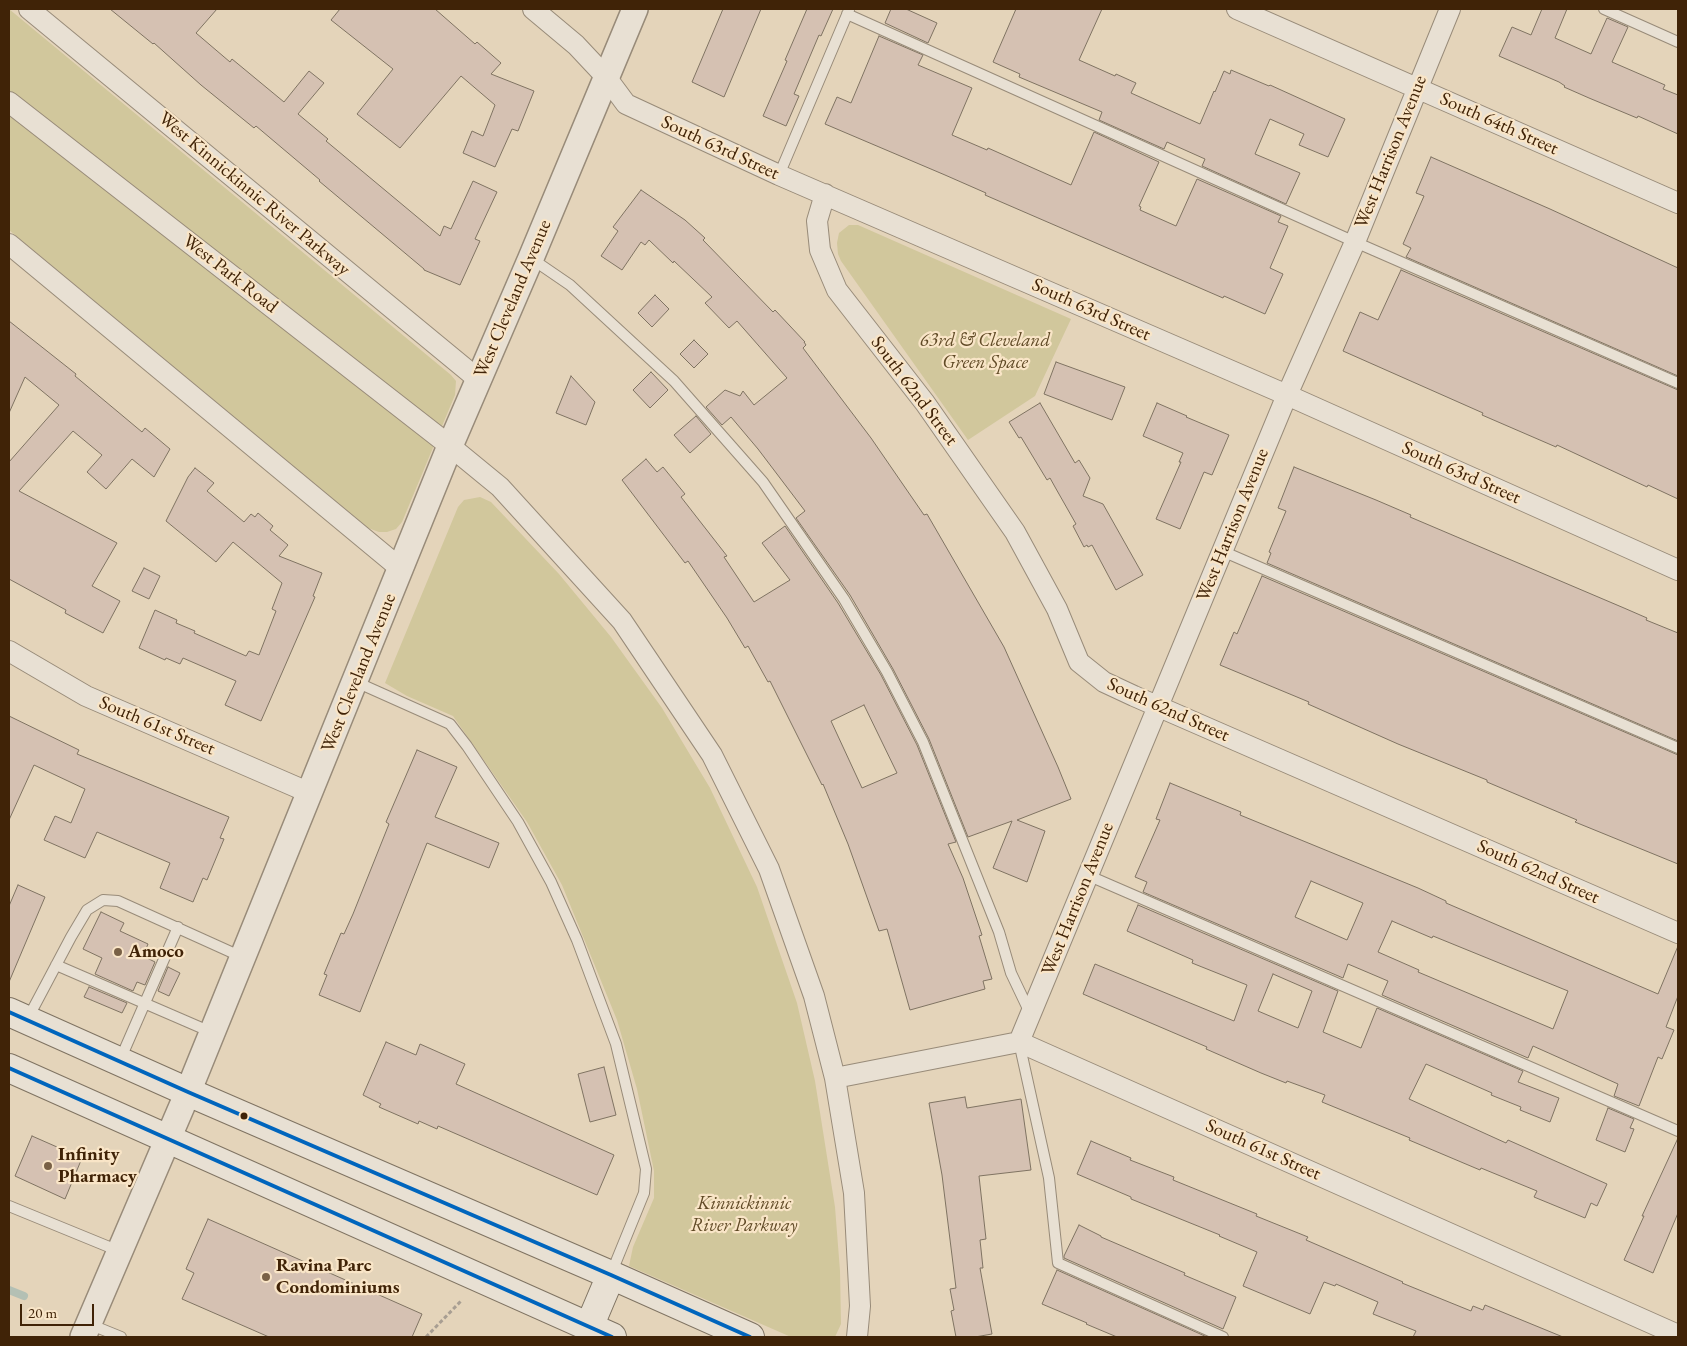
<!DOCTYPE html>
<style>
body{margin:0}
#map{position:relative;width:1687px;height:1346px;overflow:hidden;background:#e4d4ba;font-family:"EB Garamond",serif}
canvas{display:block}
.frame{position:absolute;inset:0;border:10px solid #402307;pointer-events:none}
.scale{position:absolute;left:20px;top:1304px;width:74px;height:22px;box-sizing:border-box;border:2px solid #402307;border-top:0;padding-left:6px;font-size:15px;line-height:18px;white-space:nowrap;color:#402307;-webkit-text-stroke:4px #f9e5c7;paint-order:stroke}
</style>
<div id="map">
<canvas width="1687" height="1346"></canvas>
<div class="frame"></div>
<div class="scale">20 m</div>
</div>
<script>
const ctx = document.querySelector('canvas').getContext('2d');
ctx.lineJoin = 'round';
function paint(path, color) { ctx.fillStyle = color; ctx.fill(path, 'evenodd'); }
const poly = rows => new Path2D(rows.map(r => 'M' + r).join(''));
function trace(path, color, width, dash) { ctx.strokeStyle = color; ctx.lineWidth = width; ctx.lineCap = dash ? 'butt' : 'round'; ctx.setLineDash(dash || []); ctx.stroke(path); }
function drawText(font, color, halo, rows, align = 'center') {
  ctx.font = font + ' "EB Garamond",serif'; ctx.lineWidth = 4.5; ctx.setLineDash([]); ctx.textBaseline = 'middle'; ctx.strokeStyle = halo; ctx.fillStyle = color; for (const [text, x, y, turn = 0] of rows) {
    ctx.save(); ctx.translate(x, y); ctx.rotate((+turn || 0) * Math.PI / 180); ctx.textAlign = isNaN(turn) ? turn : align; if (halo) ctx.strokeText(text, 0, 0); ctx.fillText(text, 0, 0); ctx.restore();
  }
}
paint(poly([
 [9,9,451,375,456,381,455,395,402,522,396,529,387,532,379,532,368,528,9,230],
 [849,225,858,225,1071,319,1035,396,968,440,841,261,838,254,837,243,839,233],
 [480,497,491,502,559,574,611,637,662,708,710,788,757,887,797,1003,815,1081,835,1207,840,1271,841,1324,835,1337,791,1337,629,1266,633,1247,654,1198,654,1171,637,1089,617,1020,562,885,527,822,453,716,407,696,385,683,458,507,464,500]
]), '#d1c79c');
trace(poly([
 [9,1290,24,1296]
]), '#b4c0b4', 8);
const building = poly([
 [110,9,217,9,196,33,230,62,232,59,284,102,309,71,324,83,298,114,328,139,326,141,440,236,444,226,451,229,473,181,497,192,475,239,480,241,460,285,424,270,424,269,319,181,320,180,256,126,254,128,201,85,154,43,153,44,110,9],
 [340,9,435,9,475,44,477,42,501,63,491,74,534,91,518,131,512,129,495,167,463,153,472,131,483,136,495,105,461,76,400,148,357,114,393,69,331,20,340,9],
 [723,9,761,9,724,97,692,82,723,9],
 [807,9,833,9,821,36,819,35,794,94,799,96,786,126,763,116,787,61,785,60,807,9],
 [891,9,906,9,937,23,928,43,885,23,891,9],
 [1016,9,1102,9,1079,60,1115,76,1116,74,1136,83,1131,93,1200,124,1214,91,1215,92,1224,71,1230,74,1231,70,1269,86,1270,85,1345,119,1328,157,1299,145,1304,134,1270,119,1255,154,1300,173,1286,204,1202,166,1205,159,1167,142,1164,149,1099,120,1102,112,1019,77,1020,74,993,62,1016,9],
 [1542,9,1567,9,1555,38,1591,54,1607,18,1628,27,1612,62,1665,85,1663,89,1678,95,1678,134,1638,116,1637,118,1589,98,1564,87,1565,86,1559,82,1499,56,1512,27,1531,35,1542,9],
 [879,36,923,55,918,65,972,88,952,135,987,150,988,148,1071,185,1094,132,1159,162,1139,206,1141,207,1140,210,1176,226,1197,179,1281,216,1278,222,1288,226,1270,268,1283,274,1265,314,1224,296,1223,298,985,195,986,193,945,175,825,124,837,97,851,103,879,36],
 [1431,157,1550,209,1678,268,1678,376,1406,257,1411,248,1403,244,1424,196,1416,193,1431,157],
 [641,190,685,220,705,238,703,240,773,312,775,310,805,342,804,342,806,345,803,348,871,438,924,515,927,514,1004,647,1058,767,1071,799,1017,820,1045,831,1027,882,993,868,1012,821,968,837,929,739,893,669,850,595,796,518,805,511,758,449,731,417,722,425,706,407,725,390,740,396,743,391,754,405,787,378,737,321,729,328,705,303,712,297,674,261,673,263,649,240,645,245,641,242,622,270,601,256,618,231,613,227,641,190],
 [1401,270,1678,390,1678,499,1648,485,1647,487,1557,445,1556,447,1482,415,1483,413,1343,351,1360,312,1378,320,1401,270],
 [655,295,669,309,652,327,638,313,655,295],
 [9,321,76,374,75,376,142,432,145,428,170,449,154,477,132,459,106,489,87,472,102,455,73,431,19,491,117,543,92,586,120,601,103,633,65,613,66,610,9,579,9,462,59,405,25,377,9,413,9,321],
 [694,340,708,354,694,368,680,354,694,340],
 [1056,362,1125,387,1112,420,1044,394,1056,362],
 [651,372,668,390,650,408,633,390,651,372],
 [571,376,595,402,586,425,556,413,571,376],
 [1040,403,1075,463,1079,460,1090,478,1083,496,1103,504,1143,575,1116,590,1092,545,1088,547,1087,545,1084,547,1073,526,1076,524,1055,487,1050,478,1047,480,1021,437,1019,438,1009,422,1040,403],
 [1157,403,1187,416,1186,417,1229,435,1212,475,1204,472,1180,529,1156,519,1181,462,1179,462,1183,453,1143,436,1157,403],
 [696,416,711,434,690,453,674,435,696,416],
 [646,459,657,472,663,467,685,494,681,497,727,556,724,557,754,602,790,580,762,543,785,526,838,603,881,675,917,745,956,842,948,844,963,878,982,935,979,936,992,979,983,981,985,989,910,1010,887,929,879,931,848,844,823,784,822,785,770,681,768,682,748,646,745,648,727,618,688,561,685,563,622,480,646,459],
 [864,705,897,773,862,788,831,721,864,705],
 [1294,467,1376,500,1411,515,1410,517,1624,608,1647,618,1646,620,1678,633,1678,741,1267,563,1271,553,1269,552,1286,511,1278,508,1294,467],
 [195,468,214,483,207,491,244,522,251,514,255,517,258,513,273,526,270,530,288,545,279,556,322,573,313,596,315,597,261,721,225,705,236,681,183,658,180,664,166,658,165,660,139,648,155,610,177,620,176,623,195,631,194,633,246,656,249,651,259,655,276,611,272,609,282,583,233,542,216,562,166,521,188,477,195,468],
 [144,568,160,576,149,599,132,591,144,568],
 [1262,576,1678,755,1678,864,1575,822,1577,820,1487,782,1487,780,1398,744,1308,704,1309,702,1220,665,1234,632,1237,634,1262,576],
 [9,716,79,750,77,754,229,817,220,838,224,839,207,880,203,878,193,902,160,888,170,863,97,832,85,858,44,840,55,816,71,823,85,789,34,765,9,820,9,716],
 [417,750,457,767,435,817,499,843,489,868,427,843,360,1012,319,995,327,975,324,974,341,933,344,934,353,914,389,824,386,822,417,750],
 [1170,783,1241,812,1240,815,1418,888,1446,901,1446,903,1658,994,1678,946,1678,996,1666,1027,1674,1030,1662,1059,1658,1057,1639,1106,1614,1096,1618,1084,1533,1046,1528,1058,1382,995,1388,981,1348,964,1343,978,1143,892,1147,882,1135,877,1160,820,1156,819,1170,783],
 [1311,881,1363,903,1347,940,1295,917,1311,881],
 [1392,921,1432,938,1433,936,1568,991,1553,1029,1418,972,1419,970,1378,952,1392,921],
 [18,885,45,897,9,982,9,906,18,885],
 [1138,905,1338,991,1323,1032,1361,1048,1377,1008,1523,1071,1518,1082,1559,1098,1550,1122,1520,1110,1521,1107,1491,1095,1492,1093,1426,1064,1409,1099,1506,1143,1508,1140,1607,1184,1597,1206,1591,1203,1585,1218,1534,1197,1537,1191,1481,1168,1480,1170,1409,1140,1410,1138,1322,1102,1325,1095,1287,1081,1286,1083,1261,1073,1206,1049,1207,1047,1083,994,1095,964,1234,1021,1247,985,1192,963,1193,960,1127,931,1138,905],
 [1273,974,1312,991,1298,1028,1258,1011,1273,974],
 [101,912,124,923,120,931,148,944,143,956,155,962,145,985,137,982,133,991,95,974,102,958,83,949,101,912],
 [168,967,180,973,169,996,158,991,168,967],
 [89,987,127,1003,122,1013,84,997,89,987],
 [386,1042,416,1055,420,1044,465,1064,456,1084,614,1155,597,1195,438,1126,437,1129,419,1121,418,1124,379,1107,381,1104,363,1095,386,1042],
 [604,1067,616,1115,590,1122,578,1074,604,1067],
 [965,1097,967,1108,1021,1099,1031,1170,979,1176,986,1239,980,1240,983,1268,980,1268,992,1334,975,1337,956,1337,951,1311,954,1310,950,1289,956,1288,942,1175,929,1103,965,1097],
 [1608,1108,1634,1119,1630,1128,1634,1129,1625,1152,1596,1140,1608,1108],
 [32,1136,82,1158,65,1199,15,1176,32,1136],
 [1678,1138,1678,1213,1653,1273,1624,1260,1644,1216,1642,1216,1678,1138],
 [1091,1141,1131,1158,1130,1160,1174,1177,1173,1180,1257,1214,1256,1216,1308,1237,1306,1240,1403,1282,1402,1283,1471,1311,1473,1306,1483,1310,1485,1305,1563,1337,1413,1337,1416,1331,1373,1314,1378,1302,1336,1284,1335,1286,1324,1282,1310,1314,1243,1286,1257,1252,1219,1236,1220,1235,1131,1199,1131,1197,1077,1174,1091,1141],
 [208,1219,422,1314,412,1337,269,1337,182,1299,194,1273,186,1269,208,1219],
 [1079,1225,1101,1236,1101,1237,1185,1273,1184,1275,1236,1297,1223,1329,1064,1258,1064,1256,1079,1225],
 [1057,1270,1207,1337,1117,1337,1086,1324,1087,1323,1042,1304,1057,1270]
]);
paint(building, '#d5c1b2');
trace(building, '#7f7362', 1);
const service = poly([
 [1604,9,1678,42],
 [847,14,1355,242,1678,383],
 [779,175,849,10],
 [532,259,570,285,674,381,763,482,844,599,887,672,923,742,999,932,1011,973,1030,1013],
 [1222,551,1678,748],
 [356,682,450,724,467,746,518,822,551,882,577,940,616,1044,646,1169,644,1193,611,1274],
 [1087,875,1678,1131],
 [56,965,211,1032],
 [27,1020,71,937,87,910,103,900,118,901,242,957],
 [1019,1042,1049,1178,1058,1263,1223,1337],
 [120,1060,178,927],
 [9,1206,119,1251],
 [89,1324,121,1337]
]);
const minor = poly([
 [29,9,479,380],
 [533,9,576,45,606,77,626,104,779,175,1287,395,1678,570],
 [1237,9,1678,203],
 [9,102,450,446,500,487,622,621,712,755,769,869,814,996,835,1078,854,1193,860,1306,857,1337],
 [825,194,817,221,820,250,837,290,925,403,1015,532,1057,609,1079,662,1104,682,1134,696,1678,933],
 [9,244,401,569],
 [9,651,86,696,310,793],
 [1019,1042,1287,395,1355,242,1450,9],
 [835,1078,1019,1042,1678,1335]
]);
const tertiary = poly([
 [83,1337,188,1092,450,446,531,258,635,9]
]);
const secondary = poly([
 [9,1012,188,1092,611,1275,750,1337],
 [9,1068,612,1337],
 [589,1327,611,1275]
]);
trace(service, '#988b79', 12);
trace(minor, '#988b79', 22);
trace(tertiary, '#988b79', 28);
trace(secondary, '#7f7362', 30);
trace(poly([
 [426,1337,461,1301]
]), '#a89e92', 3, [4, 2.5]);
trace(service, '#e8e0d3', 10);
trace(minor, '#e8e0d3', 20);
trace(tertiary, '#e8e0d3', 25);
trace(secondary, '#e8e0d3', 28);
trace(poly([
 [9,1012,188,1092,611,1275,750,1337],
 [9,1068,612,1337]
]), '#0065bd', 4);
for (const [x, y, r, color] of [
 [118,952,5,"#796146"],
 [244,1116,4.5,"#402307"],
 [48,1166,5,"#796146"],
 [266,1277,5,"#796146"]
]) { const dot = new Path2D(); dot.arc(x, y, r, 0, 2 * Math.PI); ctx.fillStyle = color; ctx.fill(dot); trace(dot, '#f9e5c7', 2); }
drawText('19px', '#402307', '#f9e5c7', [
 ["South 64th Street",1499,124,24],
 ["South 63rd Street",720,148,25],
 ["West Harrison Avenue",1391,152,-68],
 ["West Kinnickinnic River Parkway",254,194,40],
 ["West Park Road",230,274,38],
 ["West Cleveland Avenue",513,299,-67],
 ["South 63rd Street",1091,310,24],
 ["South 62nd Street",914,391,53],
 ["South 63rd Street",1461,473,24],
 ["West Harrison Avenue",1233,525,-68],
 ["West Cleveland Avenue",359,673,-68],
 ["South 62nd Street",1168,710,24],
 ["South 61st Street",157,726,23],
 ["South 62nd Street",1538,872,24],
 ["West Harrison Avenue",1078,899,-68],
 ["South 61st Street",1263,1150,24]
]);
drawText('italic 19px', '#604a26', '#f9e5c7', [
 ["63rd & Cleveland",985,341],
 ["Green Space",985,363],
 ["Kinnickinnic",744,1204],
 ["River Parkway",744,1226]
]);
drawText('bold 19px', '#402307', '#f9e5c7', [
 ["Amoco",128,952],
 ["Infinity",58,1155],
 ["Pharmacy",58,1177],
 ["Ravina Parc",276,1266],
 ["Condominiums",276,1288]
], 'left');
</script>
